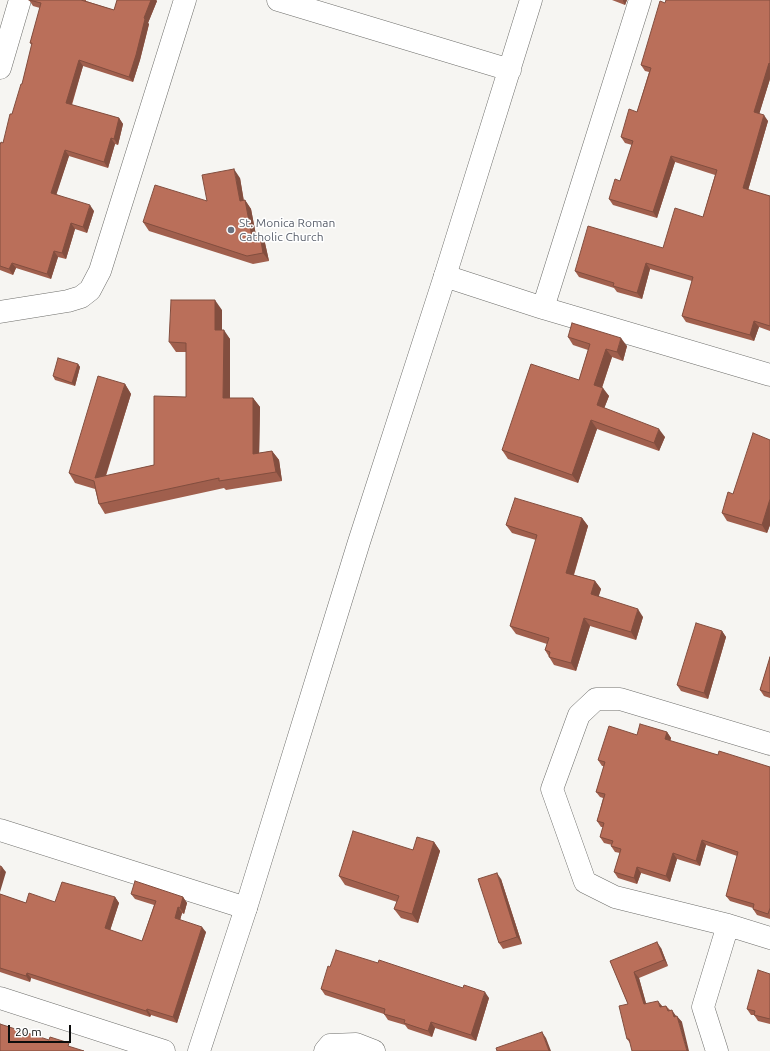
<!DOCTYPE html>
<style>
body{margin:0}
#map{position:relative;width:770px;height:1051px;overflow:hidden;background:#f6f5f2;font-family:Ubuntu,sans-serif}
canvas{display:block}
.scale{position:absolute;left:8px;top:1025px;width:63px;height:18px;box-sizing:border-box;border:2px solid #0d0d0c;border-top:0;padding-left:5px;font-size:12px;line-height:14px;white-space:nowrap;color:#0d0d0c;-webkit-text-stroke:3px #fff;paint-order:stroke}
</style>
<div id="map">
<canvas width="770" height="1051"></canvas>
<div class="scale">20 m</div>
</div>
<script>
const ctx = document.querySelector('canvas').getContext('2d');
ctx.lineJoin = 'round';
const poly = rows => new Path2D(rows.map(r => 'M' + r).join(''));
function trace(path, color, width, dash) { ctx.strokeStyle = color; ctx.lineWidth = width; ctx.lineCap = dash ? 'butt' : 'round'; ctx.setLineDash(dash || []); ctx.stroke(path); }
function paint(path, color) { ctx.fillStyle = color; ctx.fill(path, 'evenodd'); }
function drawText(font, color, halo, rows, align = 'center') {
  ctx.font = font + ' Ubuntu,sans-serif'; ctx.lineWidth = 3; ctx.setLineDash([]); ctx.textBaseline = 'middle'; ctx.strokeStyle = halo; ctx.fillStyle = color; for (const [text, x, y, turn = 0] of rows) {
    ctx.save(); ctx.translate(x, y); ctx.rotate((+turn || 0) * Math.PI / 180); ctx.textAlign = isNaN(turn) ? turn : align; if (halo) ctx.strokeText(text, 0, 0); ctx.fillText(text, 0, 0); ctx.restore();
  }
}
const minor = poly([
 [0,68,20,0],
 [445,276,543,308,770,375],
 [543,308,640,0],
 [0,312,68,301,81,297,90,290,100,271,185,0],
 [770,744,620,699,596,699,579,715,552,789,585,882,615,897,728,925,770,938],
 [0,830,246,908],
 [0,998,164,1051],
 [325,1051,330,1045,356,1044,374,1051],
 [717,1051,703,1007,728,925]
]);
const tertiary = poly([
 [278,0,510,70],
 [199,1051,246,908,359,542,445,276,531,0]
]);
trace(minor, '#6e6e6b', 23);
trace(tertiary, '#6e6e6b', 23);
trace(minor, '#fff', 22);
trace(tertiary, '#fff', 22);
paint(poly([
 [29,0,86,0,86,1,114,10,117,0,156,0,157,1,148,23,149,24,140,60,133,82,83,66,72,105,119,118,123,124,118,145,115,144,108,168,69,156,56,194,94,211,87,233,75,229,66,259,58,257,51,279,16,268,13,275,0,270,0,145,3,143,22,84,32,45,30,43,40,8,33,6],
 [612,0,627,0,625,5],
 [770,0,770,79,759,114,768,121,748,190,770,196,770,331,759,327,754,341,686,322,682,316,692,281,650,269,642,299,617,292,614,288,579,277,575,271,663,248,703,217,715,175,675,162,657,218,613,205,609,199,620,181,632,145,625,143,621,137,637,112,649,72,645,71,641,65,665,3],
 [240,178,244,201,245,200,251,209,256,236,265,243,269,261,253,264,149,231,143,222,207,201],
 [222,310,222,330,230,339,230,398,253,398,260,407,259,453,272,451,279,460,282,481,226,490,224,488,105,514,99,504,95,489,75,483,69,473,125,384,131,394,106,476,154,465,186,397,186,352,176,352,169,342],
 [568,337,627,346,623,361,612,357,602,388,609,396,604,408,665,437,659,451,597,429,578,483,508,459,502,450,579,380,588,350,573,345],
 [78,364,80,367,75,386,55,380,53,376],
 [770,440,770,525,767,533,727,521,722,513,733,494],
 [582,518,588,526,574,575,595,581,601,589,598,597,643,617,636,640,590,626,576,671,554,665,545,650,547,644,516,634,510,626,536,540,512,533,506,525],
 [722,631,726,637,708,699,681,691,677,685],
 [770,657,770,698,764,696,760,690],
 [667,732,671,738,670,741,718,755,770,767,770,919,757,915,753,909,753,908,730,901,726,896,737,856,706,845,700,866,677,859,670,882,641,873,637,884,618,878,614,872,620,853,615,852,611,846,612,845,604,843,600,837,603,827,601,827,597,821,603,798,600,797,596,792,604,766,602,766,598,760,637,735],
 [434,842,440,851,418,923,401,918,394,909,397,902,345,885,339,876],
 [501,879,522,944,503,949,499,943],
 [0,894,26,903,55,902,115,897,119,903,110,930,142,941,154,905,135,899,131,894,183,897,187,903,184,914,182,913,180,920,206,932,177,1023,151,1015,150,1017,31,978,30,982,0,972],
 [661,948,668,966,639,978,646,1004,663,1007,666,1006,682,1022,630,1043,627,1039,628,1004,610,961],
 [378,963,489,998,476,1041,435,1028,432,1037,408,1029,405,1025,388,1020,384,1014,325,995,321,989,330,967],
 [770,974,770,1024,758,1021,754,1015,751,1015,747,1009]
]), '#a05f4d');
paint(poly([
 [151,0,156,0,157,1,148,23,149,24,140,60,133,82,129,77,144,18],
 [623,0,627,0,625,5,623,1],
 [79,60,83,66,70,109,66,103],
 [769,63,770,65,770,79,758,118,754,112],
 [764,115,768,121,747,194,743,188],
 [119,118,123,124,118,145,114,139],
 [111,138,115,144,108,168,104,162],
 [65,150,69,156,55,199,51,193],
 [671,156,675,162,657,218,653,212],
 [234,169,240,178,245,209,240,201],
 [245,200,251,209,258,245,252,237],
 [90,205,94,211,87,233,83,227],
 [71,223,75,229,66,259,62,253],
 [260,235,265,243,269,261,263,253],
 [54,251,58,257,51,279,47,274],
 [12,263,16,268,13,275,9,269],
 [646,263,650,269,642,299,637,293],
 [215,300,222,310,222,339,215,330],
 [754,321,759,327,754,341,750,335],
 [224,330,230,339,230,407,223,398],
 [621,338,627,346,623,361,617,352],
 [606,349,612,357,600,393,594,385],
 [78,364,80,367,75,386,72,383],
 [125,384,131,394,102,487,95,478],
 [603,388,609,396,602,414,597,405],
 [253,398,260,407,259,463,253,454],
 [591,420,597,429,578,483,572,475],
 [659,429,665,437,659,451,654,443],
 [272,451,279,460,282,481,276,472],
 [770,499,770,525,767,533,762,525],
 [582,518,588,526,572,580,566,573],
 [595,581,601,589,597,602,591,594],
 [638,609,643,617,636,640,631,632],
 [584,618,590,626,576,671,571,663],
 [722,631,726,637,708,699,704,693],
 [667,732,671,738,669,745,665,739],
 [702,840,706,845,700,866,696,861],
 [434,842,440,851,418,923,412,914],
 [673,853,677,859,670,882,666,876],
 [2,867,6,872,0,892,0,874],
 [637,867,641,873,637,884,634,878],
 [497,873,501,879,522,944,517,937],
 [115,897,119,903,109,934,105,928],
 [183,897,187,903,184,914,180,908],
 [178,907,182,913,179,924,175,918],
 [202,927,206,932,177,1023,173,1017],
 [657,942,661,948,668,966,664,960],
 [634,972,639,978,648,1010,644,1004],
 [27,973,31,978,30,982,26,976],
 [485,992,489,998,476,1041,471,1035],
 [658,1001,663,1007,660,1007],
 [147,1009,151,1015,150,1017,146,1011],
 [672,1010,676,1016,678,1023,674,1017],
 [677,1016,682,1022,689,1051,687,1051],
 [431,1022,435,1028,432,1037,428,1031],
 [542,1032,546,1038,551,1051,549,1051]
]), '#824e3f');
const building = poly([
 [29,0,81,0,114,10,117,0,151,0,144,18,145,19,136,55,129,77,79,60,66,103,119,118,114,139,111,138,104,162,65,150,51,193,90,205,83,227,71,223,62,253,54,251,47,274,12,263,9,269,0,266,0,145,1,142,3,143,10,114,12,114,21,84,22,84,32,43,30,43,41,3,29,0],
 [666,0,770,0,770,64,769,63,754,112,764,115,743,188,770,196,770,326,754,321,750,335,682,316,693,277,646,263,637,293,613,286,614,283,575,271,588,226,663,248,675,208,703,217,717,170,671,156,653,212,609,199,615,179,620,181,633,141,621,137,629,109,637,112,651,68,641,65,660,1,665,3,666,0],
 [234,169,240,201,245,200,252,237,260,235,263,253,247,256,143,222,155,185,207,201,202,175,234,169],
 [171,300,215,300,215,330,224,330,223,398,253,398,253,454,272,451,276,472,219,481,219,478,99,504,94,481,69,473,98,376,125,384,95,478,154,465,154,396,186,397,186,343,169,342,171,300],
 [572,323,621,338,617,352,606,349,594,385,603,388,597,405,659,429,654,443,591,420,572,475,502,450,531,364,579,380,590,344,568,337,572,323],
 [58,358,78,364,72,383,53,376,58,358],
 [753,433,770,440,770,499,762,525,722,513,728,492,733,494,753,433],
 [515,498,582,518,566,573,595,581,591,594,638,609,631,632,584,618,571,663,549,657,550,652,545,650,549,638,510,626,537,535,506,525,515,498],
 [696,623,722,631,704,693,677,685,696,623],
 [770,657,770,693,760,690,770,657],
 [640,724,667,732,665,739,718,755,719,751,770,767,770,908,768,914,753,909,754,904,726,896,738,852,702,840,696,861,673,853,666,876,637,867,634,878,614,872,621,849,611,846,613,841,600,837,604,823,597,821,605,794,596,792,605,762,598,760,609,726,637,735,640,724],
 [353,831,413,850,417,837,434,842,412,914,394,909,399,896,339,876,353,831],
 [0,866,2,867,0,874,0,866],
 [497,873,517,937,499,943,478,879,497,873],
 [135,881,183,897,180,908,178,907,175,918,202,927,173,1017,147,1009,146,1011,27,973,26,976,0,968,0,894,26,903,29,893,55,902,62,882,115,897,105,928,142,941,156,901,131,894,135,881],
 [657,942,664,960,634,972,644,1004,658,1001,660,1007,666,1006,668,1011,672,1010,674,1017,677,1016,687,1051,632,1051,629,1039,627,1039,619,1006,628,1004,610,961,657,942],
 [336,950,378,963,379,960,463,988,464,985,485,992,471,1035,431,1022,428,1031,404,1023,405,1020,384,1014,385,1009,321,989,328,966,330,967,336,950],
 [758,970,770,974,770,1019,754,1015,755,1011,747,1009,758,970],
 [0,1024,49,1040,50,1037,69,1043,68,1046,84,1051,0,1051,0,1024],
 [542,1032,549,1051,497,1051,496,1048,542,1032]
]);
paint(building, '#ba6f5a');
trace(building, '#824e3f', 1);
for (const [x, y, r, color] of [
 [231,230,4,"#6b7280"]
]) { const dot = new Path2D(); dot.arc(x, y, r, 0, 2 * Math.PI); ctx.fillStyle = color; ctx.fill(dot); trace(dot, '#fff', 1.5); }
drawText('12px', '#5b616d', '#fff', [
 ["St. Monica Roman",239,223],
 ["Catholic Church",239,237]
], 'left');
</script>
